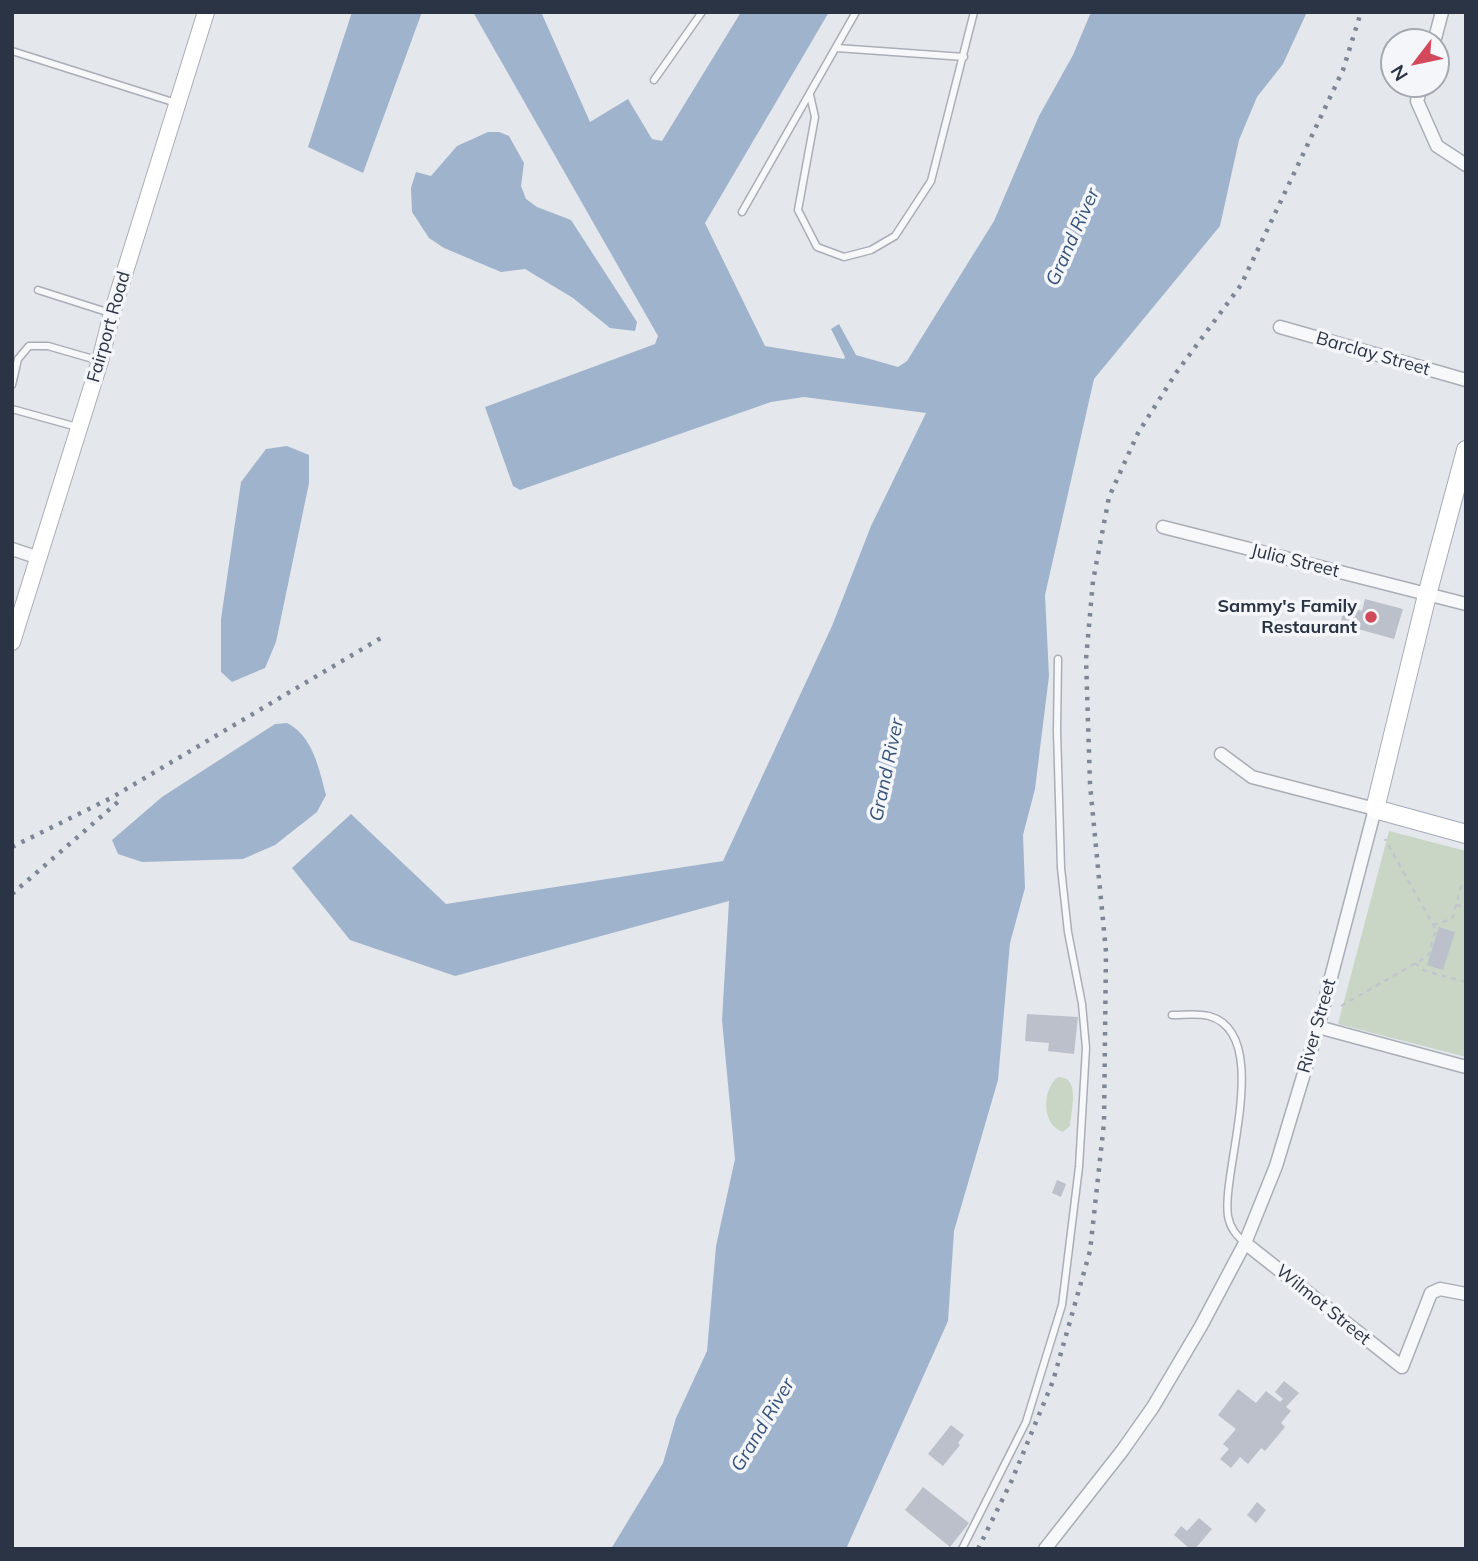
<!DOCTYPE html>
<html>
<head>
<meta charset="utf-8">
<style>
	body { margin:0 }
	#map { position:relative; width:1478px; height:1561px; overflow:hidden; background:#e4e7ec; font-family:Mulish,sans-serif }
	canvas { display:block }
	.frame { position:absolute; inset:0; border:14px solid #2b3445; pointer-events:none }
	.north { position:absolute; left:1380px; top:28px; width:70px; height:70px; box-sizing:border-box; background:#f4f6f9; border:2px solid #a4a8b1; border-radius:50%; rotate:238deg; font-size:19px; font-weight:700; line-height:28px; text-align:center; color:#2b3445 }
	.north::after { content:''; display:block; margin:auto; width:24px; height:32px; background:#d1495b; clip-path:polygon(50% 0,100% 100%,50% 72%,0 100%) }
</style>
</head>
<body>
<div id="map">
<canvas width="1478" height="1561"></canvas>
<div class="frame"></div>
<div class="north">N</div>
</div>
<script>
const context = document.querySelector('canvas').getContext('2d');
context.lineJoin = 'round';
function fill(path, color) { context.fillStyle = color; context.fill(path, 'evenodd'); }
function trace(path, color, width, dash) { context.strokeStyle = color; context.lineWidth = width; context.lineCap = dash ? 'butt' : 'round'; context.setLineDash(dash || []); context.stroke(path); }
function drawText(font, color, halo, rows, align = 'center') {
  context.font = font + ' Mulish,sans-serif'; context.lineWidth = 7; context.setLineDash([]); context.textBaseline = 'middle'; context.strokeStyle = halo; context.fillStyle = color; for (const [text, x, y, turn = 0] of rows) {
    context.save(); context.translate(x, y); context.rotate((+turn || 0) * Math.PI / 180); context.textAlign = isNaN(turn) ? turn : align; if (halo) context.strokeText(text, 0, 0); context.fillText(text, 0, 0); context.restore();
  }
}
fill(new Path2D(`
	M 1389,831 L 1466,851 L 1466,1057 L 1338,1024 Z
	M 1058,1077 C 1081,1076 1071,1111 1070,1126 L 1063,1132 C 1041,1125 1042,1089 1058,1077 Z`), '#c9d6c5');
fill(new Path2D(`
	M 352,12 L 422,12 L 363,173 L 308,147 Z
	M 473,12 L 541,12 L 590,122 L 628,99 L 652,139 L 662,141 L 741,12 L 829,12 L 705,223 L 765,346 L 844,359 L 845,357 L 831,329 L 839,324 L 856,355 L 898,367 L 907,361 L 994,221 L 1039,116 L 1073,55 L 1091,12 L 1307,12 L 1283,64 L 1257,97 L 1239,140 L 1220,226 L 1094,379 L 1045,595 L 1049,676 L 1035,789 L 1023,835 L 1025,888 L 1010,943 L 998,1080 L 954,1231 L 948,1321 L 846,1549 L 611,1549 L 663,1463 L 676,1418 L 707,1351 L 716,1246 L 735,1159 L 722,1020 L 729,901 L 455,976 L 350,940 L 292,868 L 351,814 L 446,904 L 723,861 L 832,626 L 871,526 L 926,413 L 804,397 L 771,402 L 520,490 L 513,486 L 485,407 L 655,344 L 658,336 Z
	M 488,132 L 499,132 L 509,136 L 524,163 L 521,186 L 526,199 L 537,207 L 571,220 L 637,322 L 635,331 L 610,328 L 573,298 L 525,269 L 501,272 L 444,248 L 429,238 L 412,212 L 411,188 L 416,172 L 431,176 L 457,146 Z
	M 287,446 L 309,455 L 309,483 L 276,642 L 265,668 L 232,682 L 221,672 L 221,619 L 241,482 L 266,449 Z
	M 287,723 C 313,736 319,769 326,795 L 317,812 L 275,845 L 243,859 L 142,862 L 118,854 L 112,840 L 162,797 L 275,724 Z`), '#9fb4cc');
fill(new Path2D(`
	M 1365,599 L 1403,609 L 1394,639 L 1340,624 L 1345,606 L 1362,611 Z
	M 1439,927 L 1455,932 L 1443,970 L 1427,965 Z
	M 1027,1014 L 1078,1017 L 1074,1054 L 1048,1051 L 1049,1043 L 1025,1041 Z
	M 1057,1180 L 1066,1184 L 1061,1197 L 1052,1193 Z
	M 1284,1381 L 1299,1393 L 1286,1407 L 1291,1411 L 1281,1423 L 1285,1427 L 1265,1451 L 1261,1448 L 1248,1464 L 1240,1457 L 1231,1468 L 1220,1459 L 1229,1449 L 1223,1444 L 1236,1429 L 1218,1415 L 1238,1389 L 1256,1403 L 1266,1391 L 1280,1402 L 1283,1399 L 1275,1392 Z
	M 951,1425 L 964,1435 L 958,1443 L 960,1445 L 943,1466 L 928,1454 Z
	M 923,1487 L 969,1523 L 950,1547 L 905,1510 Z
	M 1257,1502 L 1266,1510 L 1256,1523 L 1247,1515 Z
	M 1199,1518 L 1212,1529 L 1195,1549 L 1190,1549 L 1174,1535 L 1181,1526 L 1187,1531 Z`), '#bbc0ca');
const lane = new Path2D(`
	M 837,48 L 964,57
	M 12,51 L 176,103
	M 654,80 L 702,12
	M 810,95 L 815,117 L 798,210 L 817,247 L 844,257 L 871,250 L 895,236 L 931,181 L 974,12
	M 742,212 L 856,12
	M 38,290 L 110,313
	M 12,385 L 18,359 L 29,346 L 48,346 L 100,361
	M 12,409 L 77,427
	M 1172,1015 C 1184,1015 1197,1013 1209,1016 C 1274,1034 1221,1172 1228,1216 C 1230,1228 1236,1235 1245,1243
	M 962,1549 L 1026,1422 L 1062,1305 L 1079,1167 L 1086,1048 L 1082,1004 L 1068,932 L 1061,868 L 1057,731 L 1058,659`);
const street = new Path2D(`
	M 1434,42 L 1442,12
	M 1422,84 L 1417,101 L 1437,146 L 1466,165
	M 1280,327 L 1466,380
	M 1163,527 L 1466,604
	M 12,549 L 39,558
	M 1318,1027 L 1466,1067
	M 1245,1243 L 1402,1367 L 1431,1293 L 1440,1289 L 1466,1294
	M 1045,1549 L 1122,1451 L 1153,1407 L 1201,1326 L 1245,1243 L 1276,1166 L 1318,1027 L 1375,809 L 1252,777 L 1221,754`);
const secondary = new Path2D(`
	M 12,642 L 100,361 L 112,313 L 206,12`);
const primary = new Path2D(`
	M 1466,450 L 1427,595 L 1375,809 L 1466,834`);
trace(lane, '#a9aeb7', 9);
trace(street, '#a9aeb7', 15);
trace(secondary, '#a9aeb7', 18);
trace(primary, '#a3abb8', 20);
trace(new Path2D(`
	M 1456,905 L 1466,907
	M 1433,925 L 1452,919 L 1463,880
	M 1415,963 L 1425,971 L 1466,982
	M 1341,1006 L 1428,956 L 1436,930 L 1385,839`), '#c2c5cb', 2.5, [5, 5]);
trace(lane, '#f7f8fa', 6);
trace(street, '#f7f8fa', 12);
trace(secondary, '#fff', 16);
trace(primary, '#fff', 18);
trace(new Path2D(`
	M 12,847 L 111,798 L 386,635
	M 12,894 L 119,801
	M 978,1549 L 1012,1480 L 1053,1381 L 1090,1251 L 1104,1123 L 1106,952 L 1090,784 L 1086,659 L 1093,581 L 1109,497 L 1138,433 L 1176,373 L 1241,285 L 1343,70 L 1361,12`), '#7d8696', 4.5, [3.5, 7]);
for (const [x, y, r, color] of [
	[1371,617,7,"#d1495b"]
]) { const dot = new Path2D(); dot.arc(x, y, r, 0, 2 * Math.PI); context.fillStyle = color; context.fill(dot); trace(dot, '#f4f6f9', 2.5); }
drawText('18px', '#2b3445', '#f4f6f9', [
	["Fairport Road",109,327,-74],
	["Barclay Street",1373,354,16],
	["Julia Street",1295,561,14],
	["River Street",1317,1026,-74],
	["Wilmot Street",1323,1305,39]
]);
drawText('bold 18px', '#2b3445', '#f4f6f9', [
	["Sammy's Family",1357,607],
	["Restaurant",1357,628]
], 'right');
drawText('italic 19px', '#34527a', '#f4f6f9', [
	["Grand River",1073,237,-66],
	["Grand River",887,770,-78],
	["Grand River",763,1425,-59]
]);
</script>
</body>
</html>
